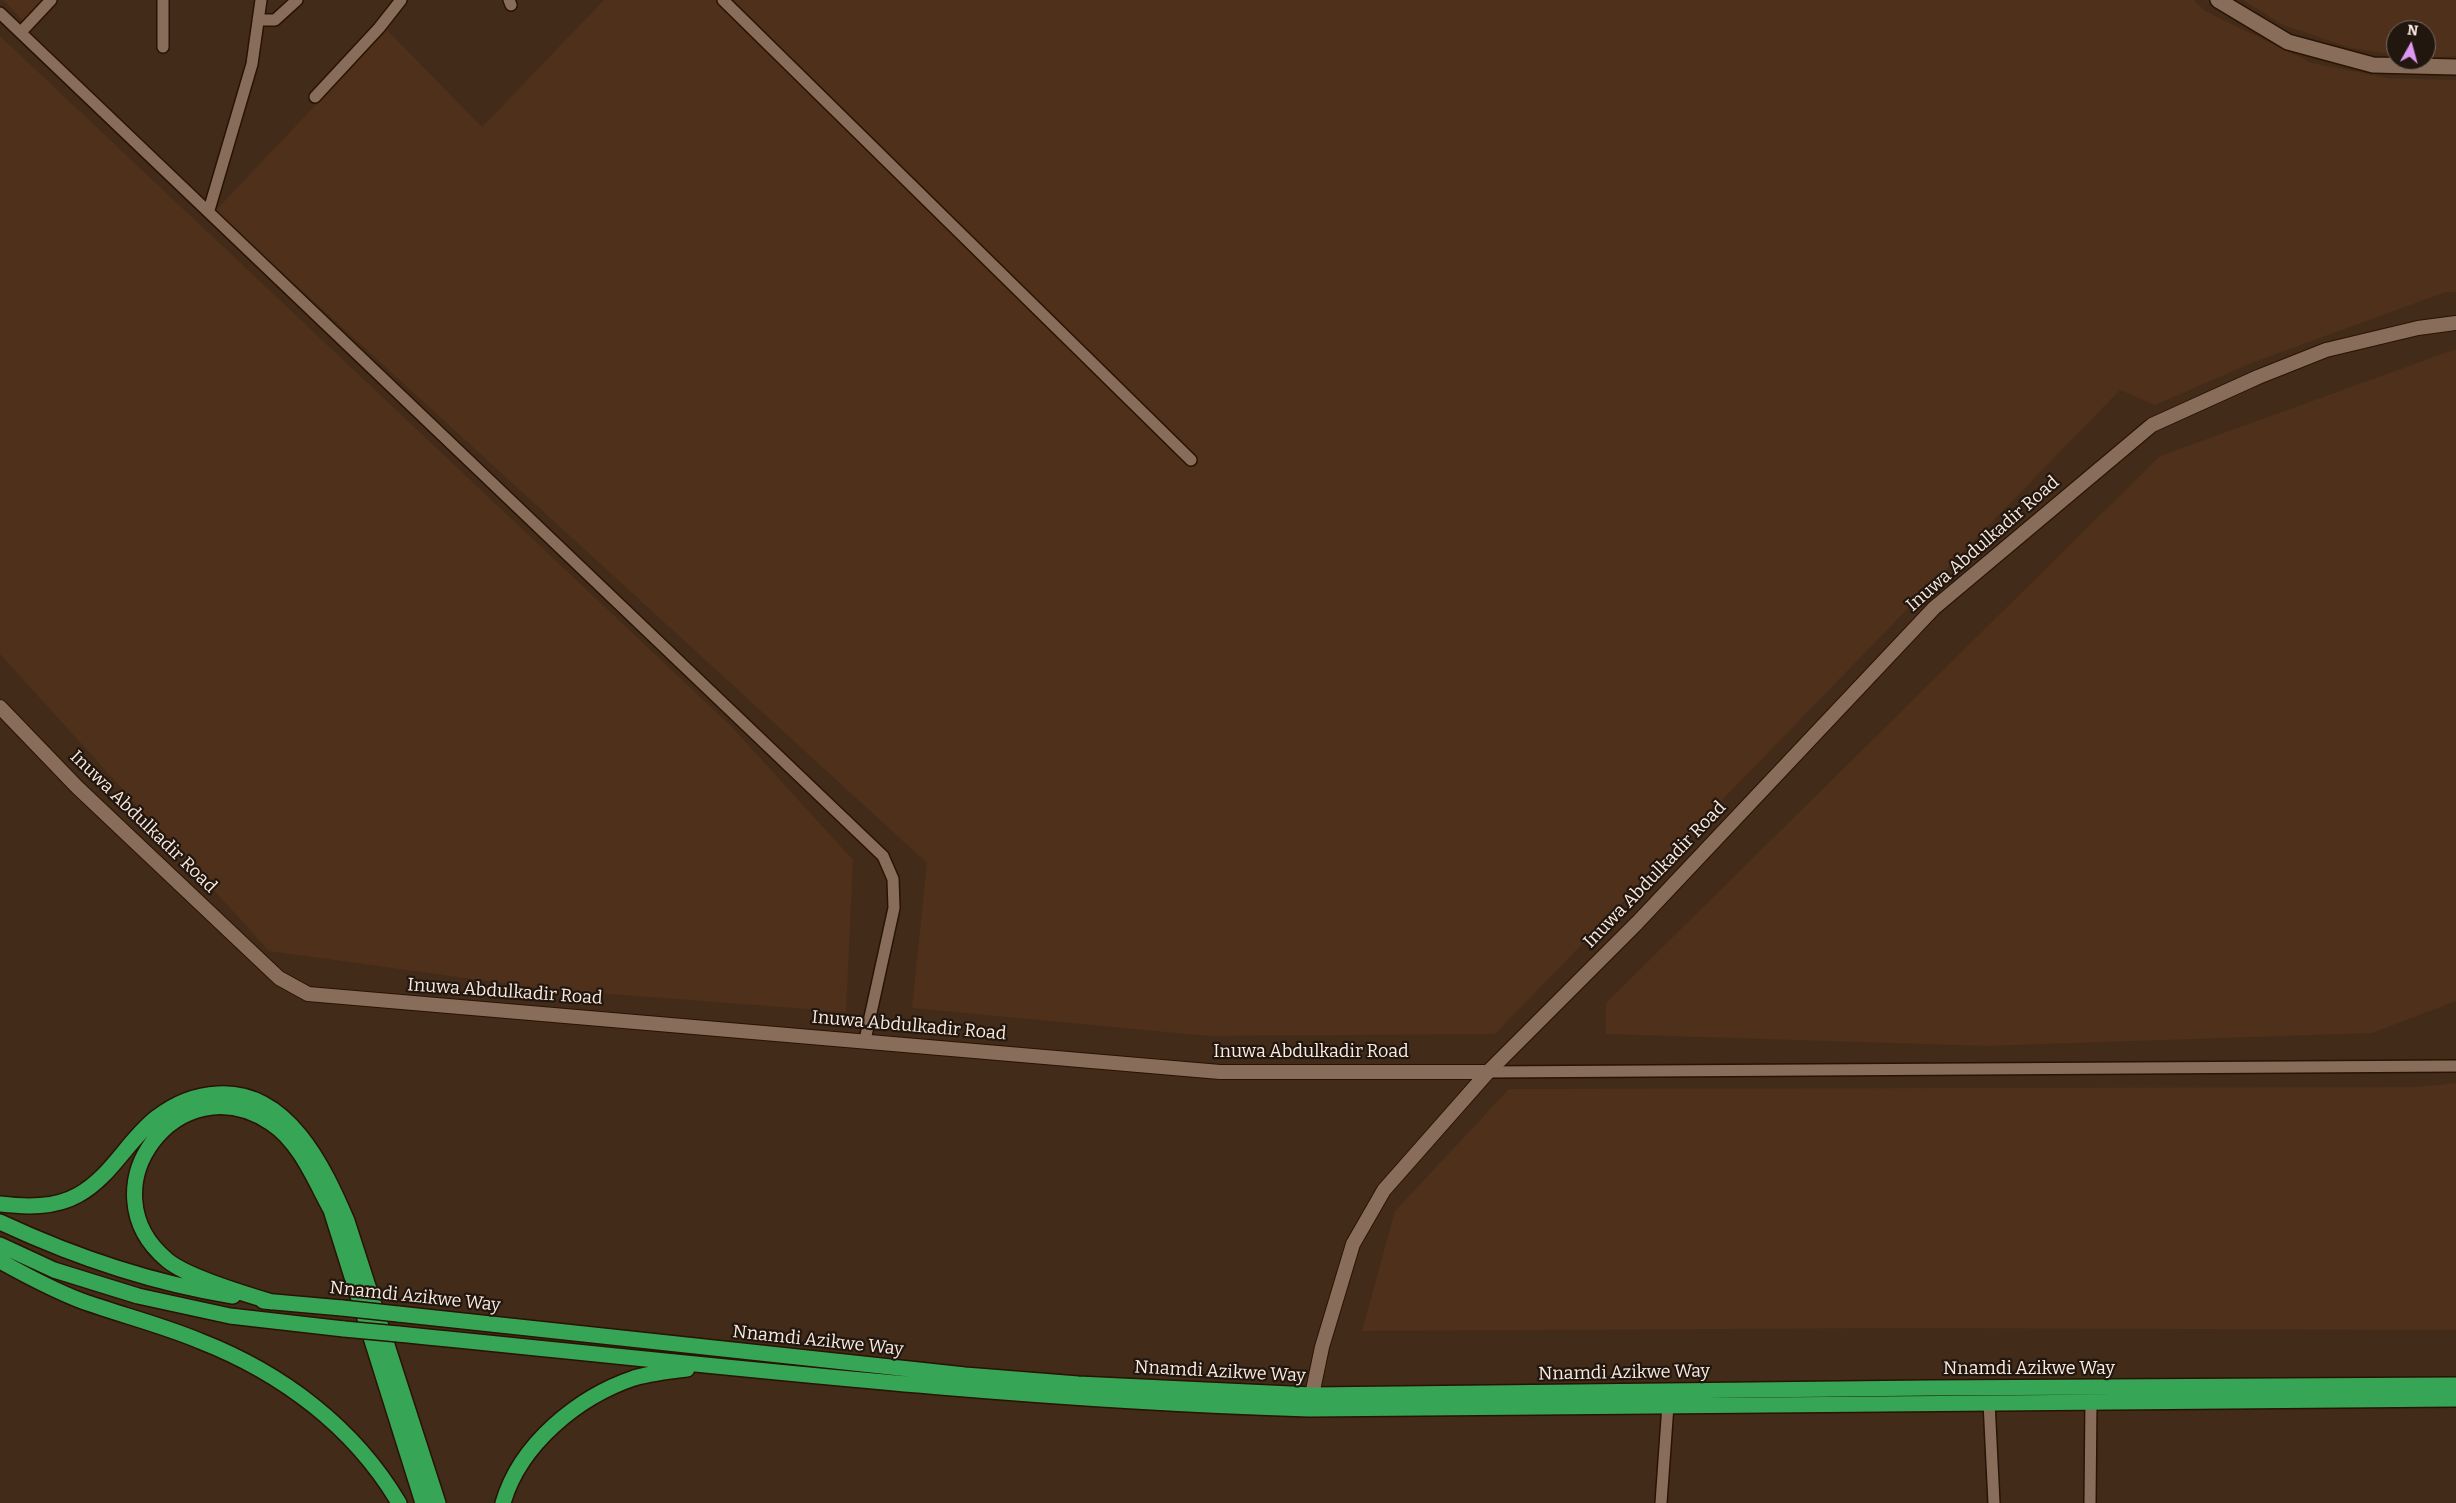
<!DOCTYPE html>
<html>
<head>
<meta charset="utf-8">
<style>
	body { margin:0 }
	#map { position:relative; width:2456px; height:1503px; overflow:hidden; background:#432b1a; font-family:Bitter,serif }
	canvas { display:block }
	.north { position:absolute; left:2386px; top:20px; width:50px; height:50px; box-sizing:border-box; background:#21170f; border:1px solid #786b63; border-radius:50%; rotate:7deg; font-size:14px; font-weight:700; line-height:20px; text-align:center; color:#faeae0 }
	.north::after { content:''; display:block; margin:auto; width:18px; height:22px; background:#de98f2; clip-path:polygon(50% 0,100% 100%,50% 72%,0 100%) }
</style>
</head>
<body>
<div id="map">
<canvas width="2456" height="1503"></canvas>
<div class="north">N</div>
</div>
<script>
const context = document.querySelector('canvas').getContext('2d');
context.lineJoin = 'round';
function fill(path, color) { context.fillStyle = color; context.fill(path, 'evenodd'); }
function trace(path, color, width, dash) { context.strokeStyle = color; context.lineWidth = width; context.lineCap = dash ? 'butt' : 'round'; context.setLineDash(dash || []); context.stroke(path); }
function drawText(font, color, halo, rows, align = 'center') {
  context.font = font + ' Bitter,serif'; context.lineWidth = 4.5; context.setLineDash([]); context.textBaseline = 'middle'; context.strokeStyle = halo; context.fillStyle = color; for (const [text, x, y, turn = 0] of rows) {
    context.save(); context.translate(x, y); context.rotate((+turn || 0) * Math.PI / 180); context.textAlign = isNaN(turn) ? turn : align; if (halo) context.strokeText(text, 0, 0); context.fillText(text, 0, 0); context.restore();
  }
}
fill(new Path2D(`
	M 3,0 L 43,0 L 25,23 Z
	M 604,0 L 2194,0 L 2205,11 L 2312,63 L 2387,78 L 2456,80 L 2456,292 L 2446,292 L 2254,362 L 2155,405 L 2120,390 L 1495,1034 L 1208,1036 L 912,1008 L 927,863 L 215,211 L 387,30 L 482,127 Z
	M 2243,0 L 2456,0 L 2456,56 L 2426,58 L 2426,30 L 2396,30 L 2396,55 L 2351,48 L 2283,25 Z
	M 0,36 L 731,726 L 853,860 L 846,1012 L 545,989 L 269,951 L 0,654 Z
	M 2456,349 L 2456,1001 L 2372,1033 L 1986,1046 L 1606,1034 L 1606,1003 L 2160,456 Z
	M 2456,1083 L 2456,1330 L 1902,1328 L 1362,1331 L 1395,1211 L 1509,1089 L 2417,1087 Z`), '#4e301b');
const minor = new Path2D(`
	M 509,0 L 511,5
	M 723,0 L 1191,460
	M 0,13 L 883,856 L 893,879 L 894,908 L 865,1040
	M 258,20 L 275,20 L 297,0
	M 21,32 L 51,0
	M 163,47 L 163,0
	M 315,97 L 379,28 L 401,0
	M 209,210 L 252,64 L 261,0
	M 1488,1072 L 2456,1066
	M 1989,1402 L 1994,1503
	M 1661,1503 L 1668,1405
	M 2090,1503 L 2091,1401`);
const tertiary = new Path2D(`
	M 0,707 L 77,787 L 279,978 L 308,994 L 1220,1072 L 1488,1072
	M 1312,1395 L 1322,1347 L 1353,1244 L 1384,1190 L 1488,1072 L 1637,923 L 1934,608 L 2152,425 L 2258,377 L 2326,350 L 2418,328 L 2456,323`);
const secondary = new Path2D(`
	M 2218,0 L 2288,42 L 2373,65 L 2456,67`);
const trunk = new Path2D(`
	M 0,1204 C 26,1207 55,1208 78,1195 C 111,1177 127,1141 156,1118 C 174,1104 195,1095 218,1094 C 288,1090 324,1167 347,1221 L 438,1503
	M 0,1222 C 75,1257 151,1283 233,1296
	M 0,1245 L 54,1270 L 138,1296 L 230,1316 L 344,1329
	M 0,1261 C 27,1276 53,1290 82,1301 C 121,1315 162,1325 200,1341 C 282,1373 354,1427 399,1503
	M 263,1301 L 342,1308
	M 272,1302 C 245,1294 187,1277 167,1260 C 83,1190 178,1061 271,1123 C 300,1142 315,1181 331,1210 L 423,1503
	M 398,1314 L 965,1375 L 1078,1384 L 1312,1395 L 1928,1388 L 2456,1385
	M 398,1334 C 702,1364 1004,1400 1309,1409 L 2456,1399
	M 503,1503 C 520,1444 578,1397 634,1378 C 651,1373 669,1371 687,1369`);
trace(minor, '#291303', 14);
trace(tertiary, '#291303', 16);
trace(secondary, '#291303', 18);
trace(trunk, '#291303', 18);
trace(minor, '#896d5b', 11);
trace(tertiary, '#896d5b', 14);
trace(secondary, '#896d5b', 15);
trace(trunk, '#36a556', 15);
const trunkBridge = new Path2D(`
	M 342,1308 L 398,1314
	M 344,1329 L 398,1334`);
trace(trunkBridge, '#291303', 18, []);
trace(trunkBridge, '#36a556', 15);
drawText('18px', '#faeae0', '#21170f', [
	["Inuwa Abdulkadir Road",1983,544,-41],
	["Inuwa Abdulkadir Road",143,822,44],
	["Inuwa Abdulkadir Road",1655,875,-46],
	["Inuwa Abdulkadir Road",505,992,4],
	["Inuwa Abdulkadir Road",909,1026,5],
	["Inuwa Abdulkadir Road",1311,1052],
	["Nnamdi Azikwe Way",415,1297,6],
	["Nnamdi Azikwe Way",818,1341,6],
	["Nnamdi Azikwe Way",2029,1369],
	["Nnamdi Azikwe Way",1220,1372,3],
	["Nnamdi Azikwe Way",1624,1373,-1]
]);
</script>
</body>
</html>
